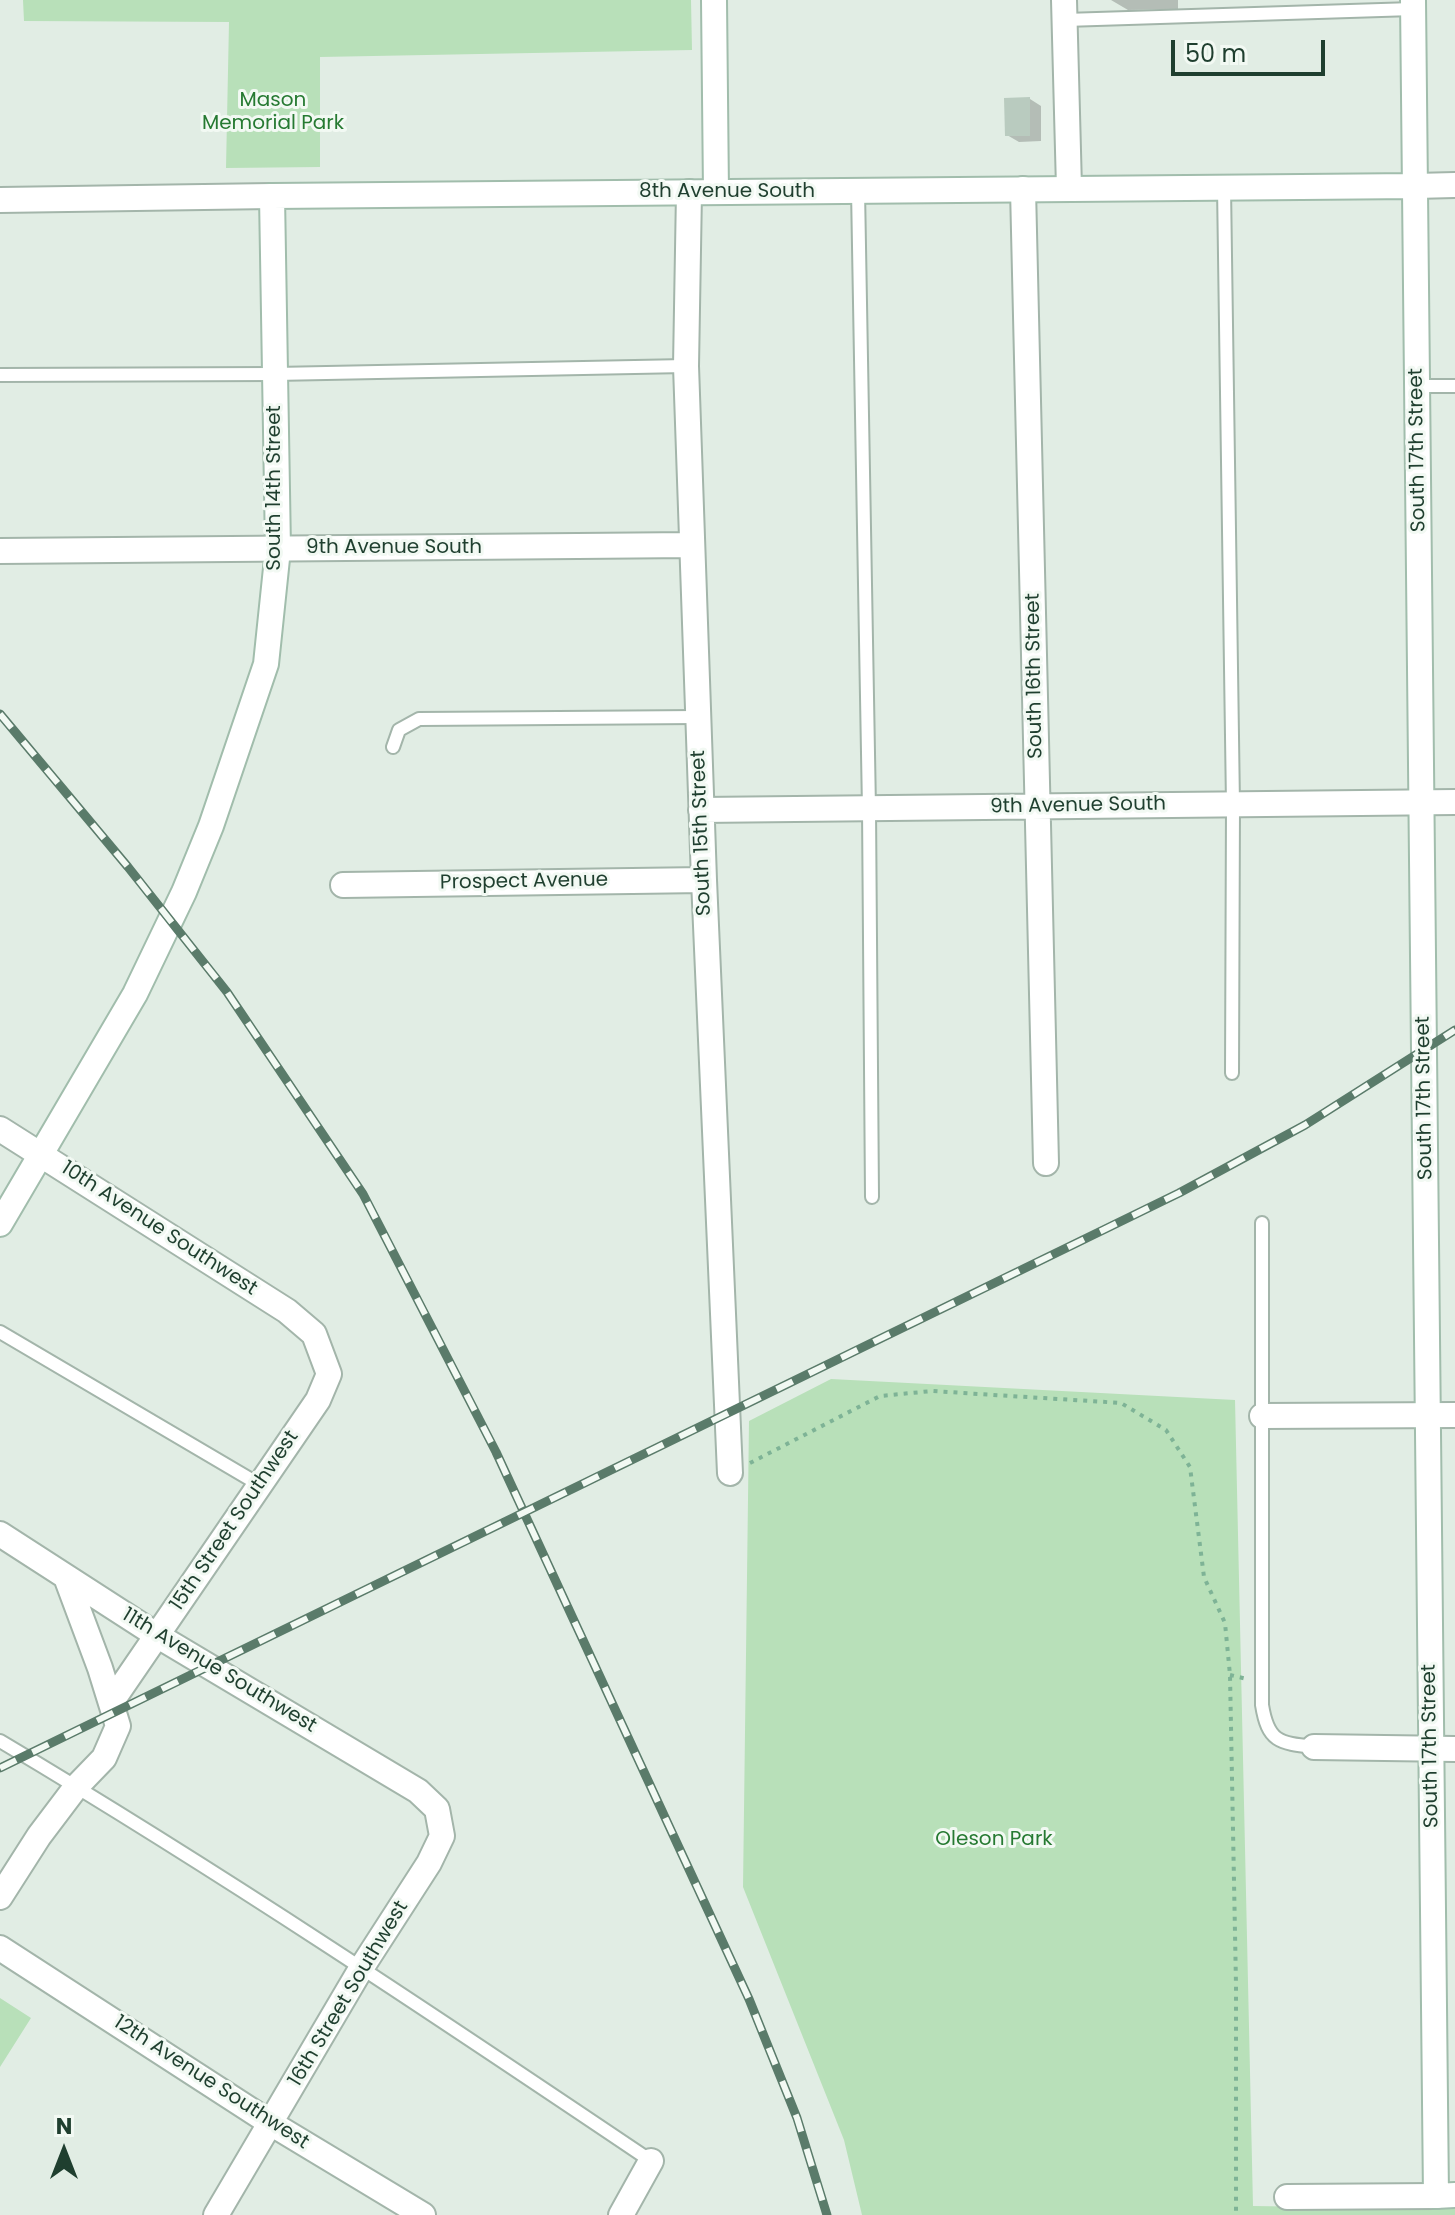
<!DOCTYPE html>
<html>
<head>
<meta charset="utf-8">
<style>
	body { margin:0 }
	#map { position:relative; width:1455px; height:2215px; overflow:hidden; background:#e1ede4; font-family:Poppins,sans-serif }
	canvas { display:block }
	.north { position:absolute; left:24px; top:2111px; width:80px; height:80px; -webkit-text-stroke:6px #f2f9f3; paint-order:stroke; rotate:0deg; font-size:22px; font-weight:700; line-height:32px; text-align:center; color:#1f3f2f }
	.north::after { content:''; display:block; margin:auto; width:28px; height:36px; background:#1f3f2f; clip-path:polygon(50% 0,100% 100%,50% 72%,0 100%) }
	.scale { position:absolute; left:1171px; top:40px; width:154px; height:36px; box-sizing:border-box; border:4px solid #1f3f2f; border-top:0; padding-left:10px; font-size:24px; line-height:28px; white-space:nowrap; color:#1f3f2f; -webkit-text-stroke:6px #f2f9f3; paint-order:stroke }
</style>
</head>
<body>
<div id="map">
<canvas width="1455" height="2215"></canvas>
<div class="north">N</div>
<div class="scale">50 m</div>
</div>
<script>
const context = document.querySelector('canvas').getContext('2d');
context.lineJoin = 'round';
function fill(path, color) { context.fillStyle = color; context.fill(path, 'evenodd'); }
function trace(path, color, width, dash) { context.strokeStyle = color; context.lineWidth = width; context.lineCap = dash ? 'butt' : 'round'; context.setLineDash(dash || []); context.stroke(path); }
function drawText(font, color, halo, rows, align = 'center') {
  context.font = font + ' Poppins,sans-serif'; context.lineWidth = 6; context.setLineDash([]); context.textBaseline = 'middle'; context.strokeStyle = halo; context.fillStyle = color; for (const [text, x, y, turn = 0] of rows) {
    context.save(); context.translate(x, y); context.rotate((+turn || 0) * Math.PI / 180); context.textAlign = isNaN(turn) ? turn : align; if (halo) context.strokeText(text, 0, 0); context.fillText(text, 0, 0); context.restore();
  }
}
fill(new Path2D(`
	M 23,0 L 691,0 L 692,50 L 320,57 L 320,167 L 226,168 L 229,22 L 24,21 Z
	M 831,1379 L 1235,1400 L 1253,2206 L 1455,2209 L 1455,2215 L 862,2215 L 844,2140 L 743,1887 L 749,1421 Z
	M 0,1998 L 31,2018 L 0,2067 Z`), '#b8e0b9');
fill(new Path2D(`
	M 1111,0 L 1178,0 L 1178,9 L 1128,10 Z
	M 1030,99 L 1041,106 L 1041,141 L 1019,142 L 1007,135 Z`), '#0003');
fill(new Path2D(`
	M 1030,97 L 1030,136 L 1005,136 L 1004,98 Z`), '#b9cbbf');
const lane = new Path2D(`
	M 1065,20 L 1413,9
	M 1224,187 L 1233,805 L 1232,1073
	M 858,190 L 869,809 L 872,1197
	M 0,375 L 275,374 L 686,366
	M 1417,386 L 1455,386
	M 393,747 L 399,730 L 419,719 L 698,717
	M 1262,1223 L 1262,1705 C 1268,1742 1279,1743 1314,1747
	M 0,1332 L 260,1485
	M 0,1741 C 222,1873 437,2017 651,2161`);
const street = new Path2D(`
	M 1064,0 L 1069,188
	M 1415,186 L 1455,185
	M 1023,189 L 1046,1163
	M 689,192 L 686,366 L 704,880 L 730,1473
	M 0,200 L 272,196
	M 0,551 L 692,545
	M 701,810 L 1455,802
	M 343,885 L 704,880
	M 0,1129 L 287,1311 L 314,1334 L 329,1374 L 318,1400 L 112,1701
	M 1262,1416 L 1455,1415
	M 0,1534 L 158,1636 L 418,1791 L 437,1809 L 442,1836 L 429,1863 L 362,1967 L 216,2215
	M 1314,1747 L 1455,1749
	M 0,1897 L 39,1836 L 76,1787 L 104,1758 L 118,1726 L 100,1668 L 66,1577
	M 0,1948 L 272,2124 L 423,2215
	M 1287,2197 L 1436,2196
	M 621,2215 L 651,2161`);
const secondary = new Path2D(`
	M 714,0 L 716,192
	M 1413,0 L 1436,2196 L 1455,2195
	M 0,1224 L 135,994 L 184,892 L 211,826 L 266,664 L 278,549 L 272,196 L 1415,186`);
trace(lane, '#a3b5aa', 16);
trace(street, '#a3b5aa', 28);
trace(secondary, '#a1bdac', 28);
trace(new Path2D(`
	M 750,1463 L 880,1396 L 932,1391 L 1121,1403 L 1166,1430 L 1190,1467 L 1204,1577 L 1225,1623 L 1230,1675 L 1236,1985 L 1236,2215
	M 1230,1675 L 1247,1679`), '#7eb396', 4, [4, 6]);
trace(lane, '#fff', 12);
trace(street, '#fff', 24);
trace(secondary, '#fff', 24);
const rail = new Path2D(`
	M 0,714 L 128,867 L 227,992 L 363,1194 L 496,1452 L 749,1999 L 797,2118 L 827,2215
	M 0,1768 L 1179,1193 L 1305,1125 L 1455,1030`);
trace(rail, '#5a7b6a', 9);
trace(rail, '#f2f9f3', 6, [18]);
drawText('20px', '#267a32', '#f2f9f3', [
	["Mason",273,101],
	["Memorial Park",273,124],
	["Oleson Park",994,1840]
]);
drawText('20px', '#1f3f2f', '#f2f9f3', [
	["8th Avenue South",727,192],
	["South 17th Street",1418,450,-91],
	["South 14th Street",275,488,-90],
	["9th Avenue South",394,548],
	["South 16th Street",1035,676,-91],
	["9th Avenue South",1078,806,-1],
	["South 15th Street",702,833,-92],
	["Prospect Avenue",524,882,-1],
	["South 17th Street",1425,1098,-91],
	["10th Avenue Southwest",159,1229,33],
	["15th Street Southwest",235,1521,-56],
	["11th Avenue Southwest",219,1671,31],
	["South 17th Street",1431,1746,-91],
	["16th Street Southwest",349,1994,-59],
	["12th Avenue Southwest",211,2083,33]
]);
</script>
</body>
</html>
